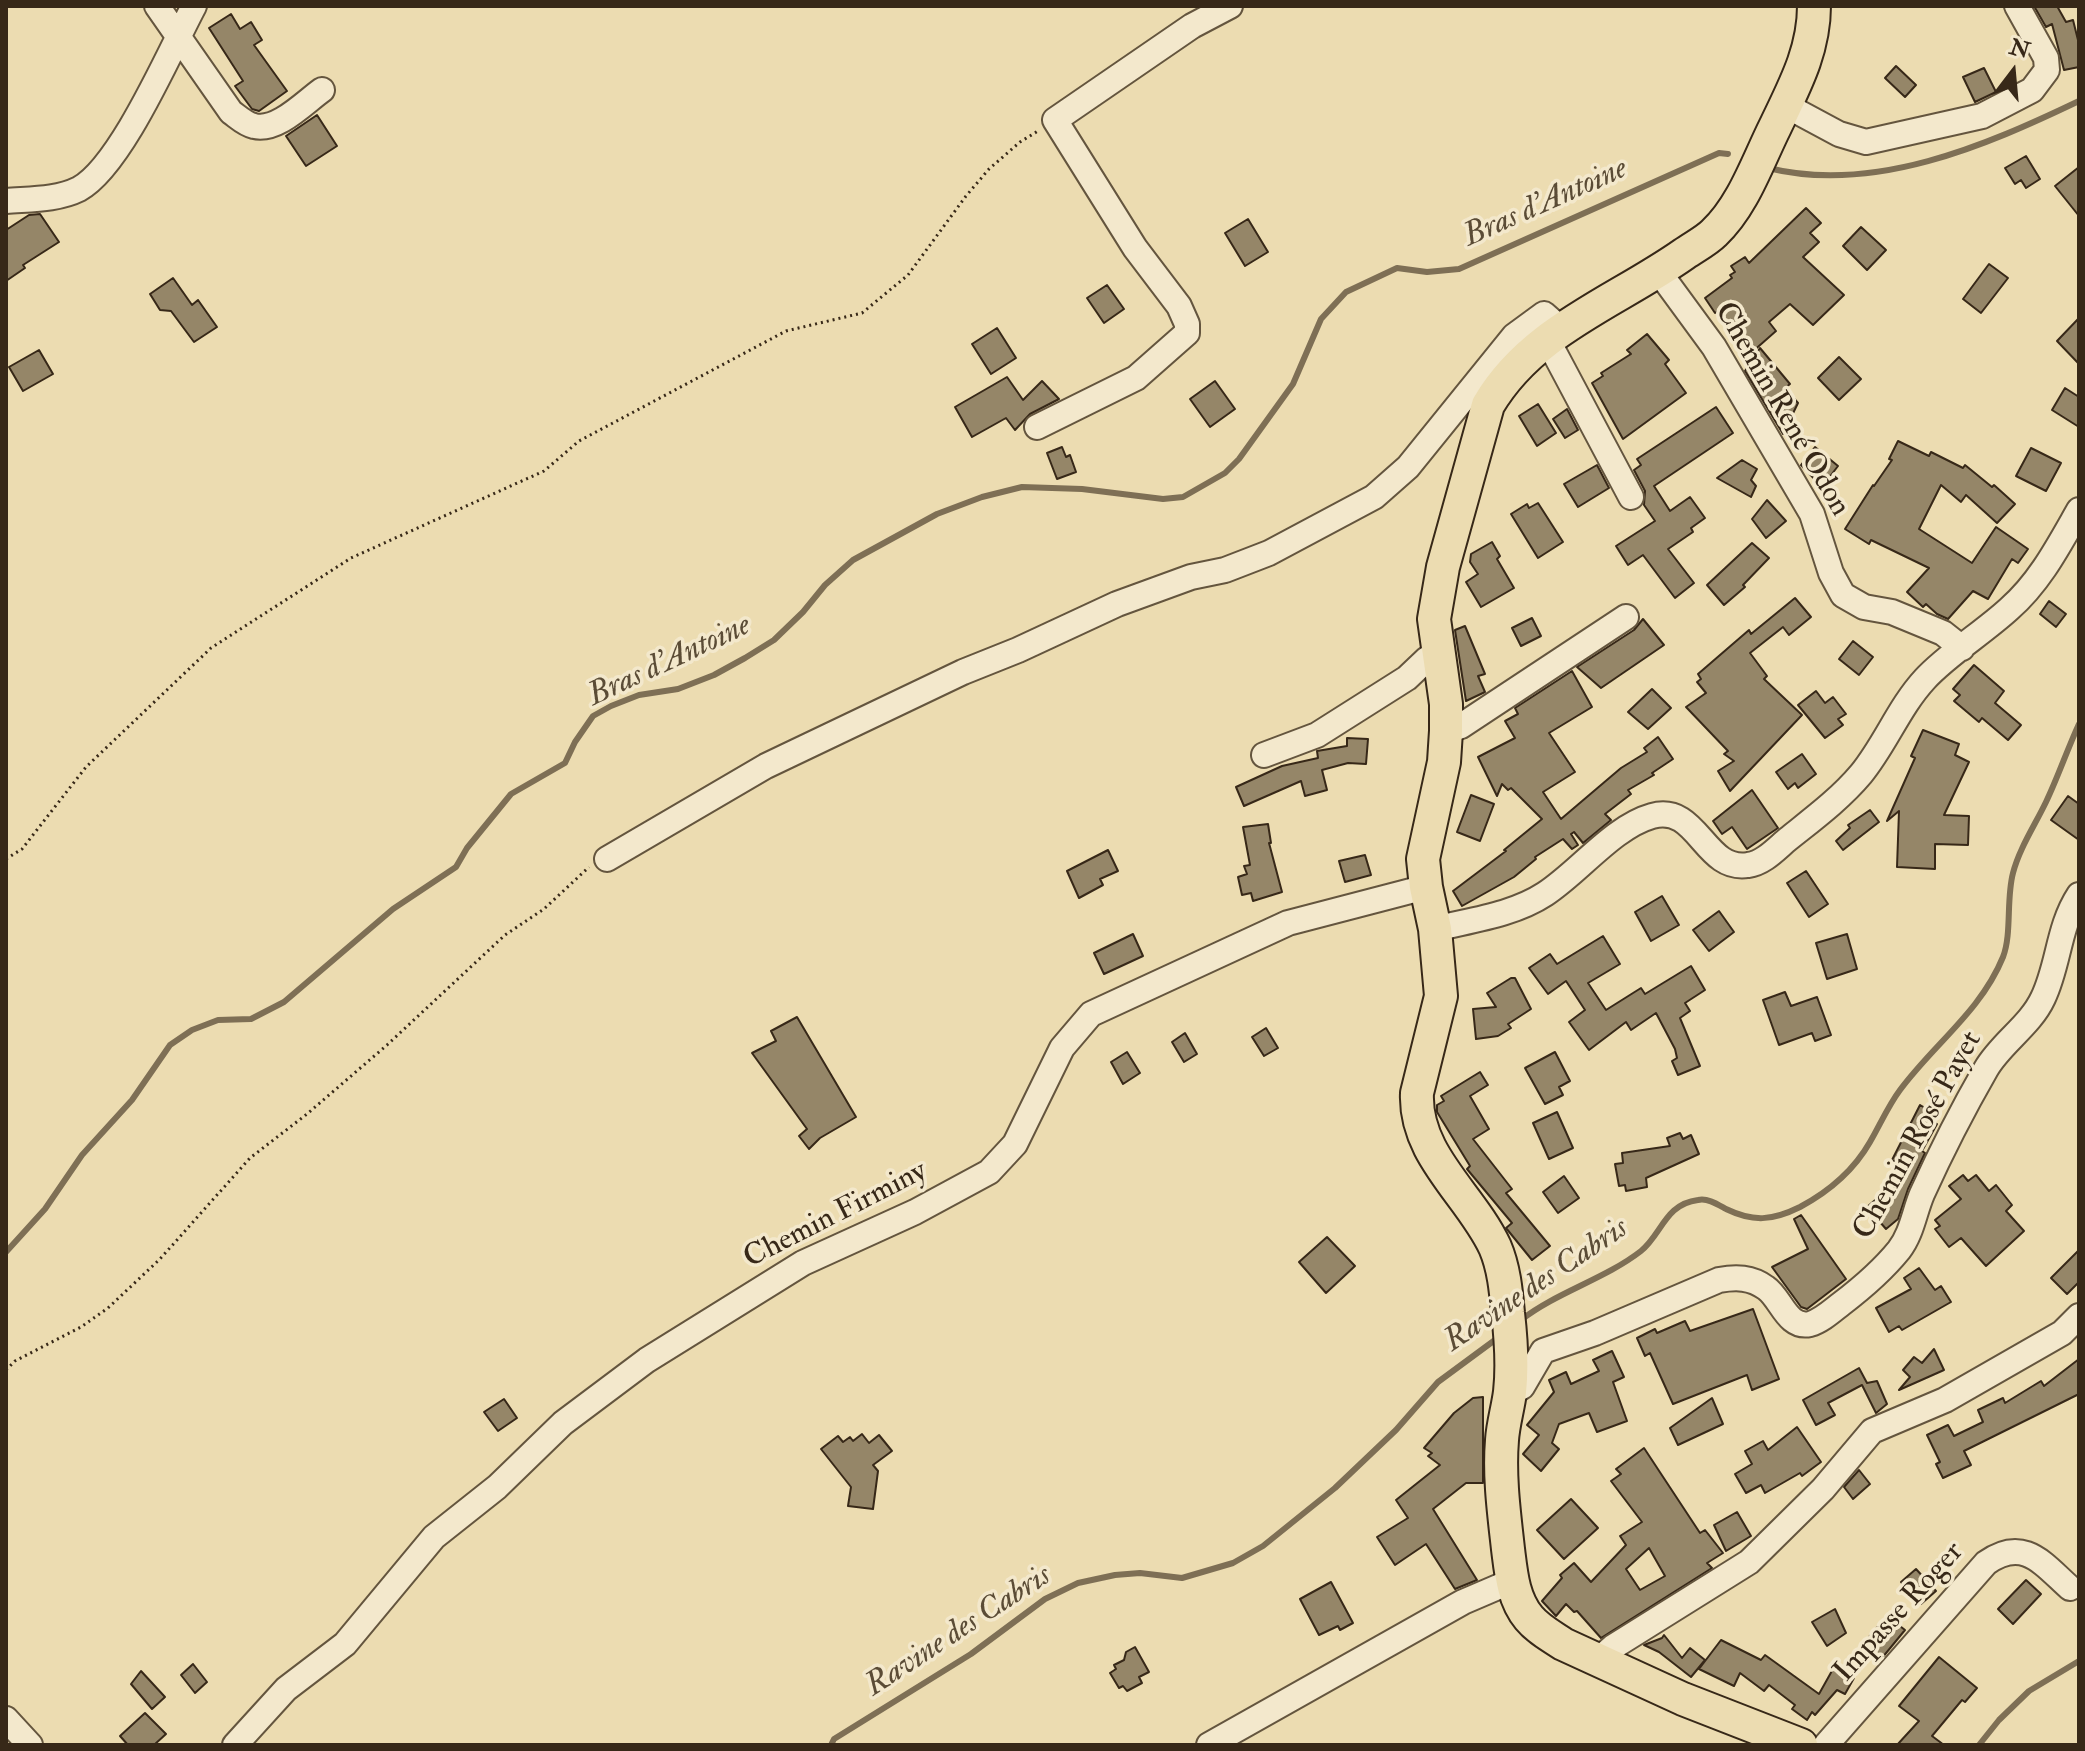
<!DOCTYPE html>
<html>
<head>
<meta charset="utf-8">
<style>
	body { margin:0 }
	#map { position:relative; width:2085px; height:1751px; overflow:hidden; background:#ecdcb1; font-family:"IM FELL Double Pica",serif }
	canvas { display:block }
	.frame { position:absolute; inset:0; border:8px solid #372818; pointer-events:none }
	.north { position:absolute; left:1973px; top:32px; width:80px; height:80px; -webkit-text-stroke:6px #f3e8cc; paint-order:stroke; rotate:16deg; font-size:22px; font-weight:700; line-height:32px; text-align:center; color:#372818 }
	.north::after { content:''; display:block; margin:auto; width:28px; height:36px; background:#372818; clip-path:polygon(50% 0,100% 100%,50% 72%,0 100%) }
</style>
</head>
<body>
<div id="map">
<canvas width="2085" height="1751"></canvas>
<div class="frame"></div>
<div class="north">N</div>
</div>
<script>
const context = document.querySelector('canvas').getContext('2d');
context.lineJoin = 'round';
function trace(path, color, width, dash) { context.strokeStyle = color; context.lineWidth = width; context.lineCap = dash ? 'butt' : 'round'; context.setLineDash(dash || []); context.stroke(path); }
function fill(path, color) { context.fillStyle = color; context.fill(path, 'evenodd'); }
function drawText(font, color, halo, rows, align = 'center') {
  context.font = font + ' "IM FELL Double Pica",serif'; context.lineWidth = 7; context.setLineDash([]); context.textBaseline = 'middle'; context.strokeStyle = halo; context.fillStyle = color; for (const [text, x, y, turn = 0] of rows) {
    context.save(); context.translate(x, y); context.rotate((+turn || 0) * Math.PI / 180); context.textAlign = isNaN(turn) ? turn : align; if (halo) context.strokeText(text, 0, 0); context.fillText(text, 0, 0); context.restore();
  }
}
trace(new Path2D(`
	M 1768,168 C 1874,194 1985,146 2079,101
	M 6,1252 L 45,1209 L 82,1155 L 132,1100 L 170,1045 L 192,1030 L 218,1020 L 251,1019 L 284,1002 L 393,909 L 456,867 L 467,848 L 511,794 L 565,763 L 575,742 L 593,716 L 611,706 L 639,695 L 678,689 L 714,675 L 745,658 L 774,640 L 803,612 L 825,585 L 853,560 L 937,514 L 982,497 L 1022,487 L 1082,489 L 1163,499 L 1183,497 L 1225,473 L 1239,459 L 1293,384 L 1321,319 L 1346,292 L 1397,268 L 1427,272 L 1459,269 L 1719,153 L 1728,154
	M 1521,1320 C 1557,1292 1605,1279 1641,1251 C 1662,1234 1665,1204 1698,1200 C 1708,1198 1717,1204 1726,1209 C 1753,1222 1772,1221 1800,1207 C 1828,1192 1854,1170 1870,1142 C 1880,1125 1888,1106 1900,1090 C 1934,1044 1981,1011 2003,957 C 2012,934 2006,899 2013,873 C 2019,849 2035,825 2046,802 C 2058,777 2067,750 2079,724
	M 831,1745 L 834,1739 L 971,1654 L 1045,1599 L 1078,1583 L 1115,1575 L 1140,1573 L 1182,1578 L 1233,1563 L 1263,1546 L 1335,1488 L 1396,1430 L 1438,1382 L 1499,1337
	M 1979,1745 L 1999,1720 L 2029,1691 L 2079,1661`), '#7e6f55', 6);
const building = new Path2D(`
	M 2034,6 L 2057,6 L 2066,22 L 2073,20 L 2079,44 L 2079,67 L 2064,70 L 2052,24 L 2046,27 Z
	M 231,14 L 240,29 L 251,22 L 262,40 L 254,45 L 287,91 L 259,111 L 252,109 L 235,86 L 243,81 L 209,28 Z
	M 1896,66 L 1916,85 L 1905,97 L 1885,78 Z
	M 1984,68 L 1996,92 L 1975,102 L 1963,77 Z
	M 317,115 L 337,146 L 306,166 L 286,136 Z
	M 2026,156 L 2040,179 L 2026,188 L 2021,180 L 2015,184 L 2005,168 Z
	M 2079,167 L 2079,216 L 2055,186 Z
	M 1806,208 L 1821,223 L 1810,233 L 1819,242 L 1803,257 L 1844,295 L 1813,325 L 1790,304 L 1769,322 L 1776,331 L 1751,353 L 1718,311 L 1715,313 L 1705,298 L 1732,278 L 1730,275 L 1735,272 L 1731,266 L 1745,257 L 1749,263 Z
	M 40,214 L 59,242 L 23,265 L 25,268 L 6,281 L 6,230 L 29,215 Z
	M 1248,219 L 1268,252 L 1245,266 L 1225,233 Z
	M 1861,227 L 1886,250 L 1867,270 L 1843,246 Z
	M 1989,264 L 2008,278 L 1981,313 L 1963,299 Z
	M 173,278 L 192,305 L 198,300 L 217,327 L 194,342 L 171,311 L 160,310 L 150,294 Z
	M 1107,285 L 1124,309 L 1104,323 L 1087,298 Z
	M 2079,318 L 2079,364 L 2057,341 Z
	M 997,328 L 1016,358 L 991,374 L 972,344 Z
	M 1647,334 L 1669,360 L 1665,364 L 1686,393 L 1623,439 L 1592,383 L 1603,376 L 1601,373 L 1631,354 L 1627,350 Z
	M 1760,348 L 1790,384 L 1785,388 L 1798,403 L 1783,434 L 1745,371 Z
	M 39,350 L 53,374 L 23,391 L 9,367 Z
	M 1839,357 L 1861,379 L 1839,400 L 1818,378 Z
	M 1007,377 L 1023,400 L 1042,381 L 1059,399 L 1030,414 L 1015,430 L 1006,418 L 972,437 L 955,407 Z
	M 1215,381 L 1235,409 L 1210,427 L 1190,399 Z
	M 2065,388 L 2079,397 L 2079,427 L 2052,410 Z
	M 1538,404 L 1556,433 L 1537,446 L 1519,416 Z
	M 1716,407 L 1733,433 L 1654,486 L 1670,511 L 1690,497 L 1705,518 L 1691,528 L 1693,532 L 1668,549 L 1694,583 L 1675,598 L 1643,555 L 1628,565 L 1616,546 L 1655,521 L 1644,505 L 1645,491 L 1634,470 L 1641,465 L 1637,459 Z
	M 1567,409 L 1578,430 L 1565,438 L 1553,419 Z
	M 1898,441 L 1929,456 L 1931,452 L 1963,468 L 1965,465 L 1992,487 L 1994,485 L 2015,504 L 1997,523 L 1966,495 L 1961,502 L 1941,485 L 1919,529 L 1972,563 L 1996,527 L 2028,549 L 2018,563 L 2012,559 L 1988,599 L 1973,591 L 1948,619 L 1937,614 L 1926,604 L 1923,607 L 1907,592 L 1929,568 L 1871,540 L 1869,544 L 1845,529 L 1873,485 L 1874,486 L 1892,460 L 1889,459 Z
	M 1062,447 L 1066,457 L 1070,455 L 1076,472 L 1057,479 L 1047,453 Z
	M 1815,447 L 1838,466 L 1822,487 L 1801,465 Z
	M 2031,448 L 2061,463 L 2046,491 L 2016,476 Z
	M 1742,460 L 1757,469 L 1751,480 L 1756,486 L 1751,497 L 1717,478 Z
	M 1597,465 L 1609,488 L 1578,507 L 1564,484 Z
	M 1767,500 L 1786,521 L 1766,538 L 1752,519 Z
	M 1538,503 L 1563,542 L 1538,558 L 1511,514 L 1527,504 L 1529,508 Z
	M 1492,542 L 1500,556 L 1497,559 L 1514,588 L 1481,607 L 1466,582 L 1478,574 L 1470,562 L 1471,554 Z
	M 1752,543 L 1769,558 L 1743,585 L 1745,587 L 1724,605 L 1707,585 Z
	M 1795,598 L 1811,617 L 1789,635 L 1783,627 L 1750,653 L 1767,676 L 1764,679 L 1802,715 L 1730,791 L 1718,771 L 1734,761 L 1724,754 L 1728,751 L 1686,707 L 1706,693 L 1697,682 L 1701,679 L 1698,674 L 1749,630 L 1751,634 Z
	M 2049,601 L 2066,614 L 2056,627 L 2040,614 Z
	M 1532,618 L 1541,636 L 1521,646 L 1512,628 Z
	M 1643,619 L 1664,645 L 1601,688 L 1577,667 L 1634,630 Z
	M 1465,626 L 1485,674 L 1478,676 L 1485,692 L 1466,701 L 1455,630 Z
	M 1853,641 L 1873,657 L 1859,675 L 1839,659 Z
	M 1974,665 L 2004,691 L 1995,703 L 2021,725 L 2008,740 L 1982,718 L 1979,722 L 1954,701 L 1960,695 L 1953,689 Z
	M 1572,671 L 1592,707 L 1549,733 L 1575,772 L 1543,792 L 1561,819 L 1621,768 L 1647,752 L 1644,748 L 1658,737 L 1673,759 L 1652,773 L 1654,775 L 1628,790 L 1631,794 L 1605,814 L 1611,820 L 1583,843 L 1574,832 L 1571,834 L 1578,845 L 1572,849 L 1563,839 L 1535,857 L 1536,859 L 1514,877 L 1462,906 L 1453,891 L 1506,851 L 1504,850 L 1542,819 L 1511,788 L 1508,790 L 1502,784 L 1497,796 L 1478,757 L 1515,738 L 1505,721 L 1518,714 L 1515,708 Z
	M 1652,689 L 1671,708 L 1648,729 L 1628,712 Z
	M 1816,691 L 1825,703 L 1833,697 L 1846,714 L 1838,719 L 1843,725 L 1825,738 L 1798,705 Z
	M 1923,730 L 1959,744 L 1955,755 L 1969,762 L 1944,815 L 1969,816 L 1968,845 L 1935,844 L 1935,869 L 1897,867 L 1899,811 L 1887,821 L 1915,758 L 1911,756 Z
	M 1347,738 L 1368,739 L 1366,764 L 1348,763 L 1322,770 L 1327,790 L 1305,796 L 1301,781 L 1244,806 L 1236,787 L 1282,766 L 1318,758 L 1317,751 L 1347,746 Z
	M 1802,754 L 1816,774 L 1798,788 L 1795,783 L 1788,789 L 1776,772 Z
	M 1752,790 L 1778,828 L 1747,849 L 1732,827 L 1722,834 L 1713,821 Z
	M 1471,795 L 1494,804 L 1480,841 L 1457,832 Z
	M 2068,796 L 2079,804 L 2079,840 L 2051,820 Z
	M 1870,810 L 1879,822 L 1843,850 L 1836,841 L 1850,828 L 1848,825 Z
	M 1268,824 L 1271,843 L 1269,843 L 1282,892 L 1253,901 L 1251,893 L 1242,895 L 1238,877 L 1247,874 L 1244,866 L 1250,865 L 1243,827 Z
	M 1108,850 L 1118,871 L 1100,879 L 1103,885 L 1079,898 L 1067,871 Z
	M 1365,855 L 1371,875 L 1345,882 L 1339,861 Z
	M 1806,871 L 1828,904 L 1809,917 L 1787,883 Z
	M 1662,896 L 1679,925 L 1651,941 L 1635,912 Z
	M 1719,911 L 1734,932 L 1709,951 L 1693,930 Z
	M 1133,934 L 1143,956 L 1104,974 L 1094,953 Z
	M 1847,934 L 1857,969 L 1827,979 L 1816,943 Z
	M 1603,936 L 1620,964 L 1588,983 L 1606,1010 L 1641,988 L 1645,994 L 1691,966 L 1705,990 L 1685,1003 L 1690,1011 L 1680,1018 L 1700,1066 L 1678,1075 L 1672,1061 L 1677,1058 L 1675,1049 L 1656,1013 L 1631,1030 L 1626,1022 L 1589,1050 L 1569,1022 L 1585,1010 L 1566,981 L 1548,994 L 1529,968 L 1550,954 L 1557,964 Z
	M 1511,978 L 1515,978 L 1531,1009 L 1508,1024 L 1511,1028 L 1498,1036 L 1476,1039 L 1473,1009 L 1496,1007 L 1487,993 Z
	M 1785,992 L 1791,1006 L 1817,997 L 1831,1035 L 1815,1041 L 1812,1033 L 1779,1045 L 1763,1000 Z
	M 797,1017 L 856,1117 L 820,1138 L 809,1149 L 799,1136 L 807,1129 L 752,1053 L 776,1041 L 771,1031 Z
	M 1266,1028 L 1278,1048 L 1264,1056 L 1252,1037 Z
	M 1185,1033 L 1197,1054 L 1184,1062 L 1172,1042 Z
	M 1127,1052 L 1140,1073 L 1123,1084 L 1111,1062 Z
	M 1555,1052 L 1570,1081 L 1559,1087 L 1563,1095 L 1545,1104 L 1525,1068 Z
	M 1480,1072 L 1488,1085 L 1470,1096 L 1489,1129 L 1473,1139 L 1512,1189 L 1506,1193 L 1550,1246 L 1532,1260 L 1506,1228 L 1512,1223 L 1467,1169 L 1470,1166 L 1437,1112 L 1437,1105 L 1444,1101 L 1441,1096 Z
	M 1920,1105 L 1934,1113 L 1930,1120 L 1937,1124 L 1922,1151 L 1925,1153 L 1908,1189 L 1898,1219 L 1886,1229 L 1867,1207 L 1910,1170 L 1892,1160 Z
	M 1557,1112 L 1573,1148 L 1549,1159 L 1533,1123 Z
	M 1680,1133 L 1683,1139 L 1691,1135 L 1699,1154 L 1646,1178 L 1647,1187 L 1626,1191 L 1625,1185 L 1619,1186 L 1615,1164 L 1623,1163 L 1622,1153 L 1670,1146 L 1667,1138 Z
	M 1963,1175 L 1968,1181 L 1976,1175 L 1989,1191 L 1996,1185 L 2012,1205 L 2006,1211 L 2024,1231 L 1986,1266 L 1961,1238 L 1949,1247 L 1935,1229 L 1940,1226 L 1935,1220 L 1961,1199 L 1949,1186 Z
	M 1564,1176 L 1579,1198 L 1558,1213 L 1543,1192 Z
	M 1801,1215 L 1846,1279 L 1807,1309 L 1801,1307 L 1772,1267 L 1808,1249 L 1794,1219 Z
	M 1327,1237 L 1355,1266 L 1326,1293 L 1299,1262 Z
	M 2079,1250 L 2079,1282 L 2067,1294 L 2051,1278 Z
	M 1919,1268 L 1935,1290 L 1941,1286 L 1951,1302 L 1902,1330 L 1899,1326 L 1889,1332 L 1876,1308 L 1911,1289 L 1904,1278 Z
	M 1753,1309 L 1779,1379 L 1752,1390 L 1747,1375 L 1673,1404 L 1650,1353 L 1645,1356 L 1637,1338 L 1655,1329 L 1657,1333 L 1685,1321 L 1690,1331 Z
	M 1934,1349 L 1944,1370 L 1899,1390 L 1910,1377 L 1903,1370 L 1914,1357 L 1922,1363 Z
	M 1612,1351 L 1624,1377 L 1613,1382 L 1627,1421 L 1597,1432 L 1589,1413 L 1559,1424 L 1552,1443 L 1559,1449 L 1541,1471 L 1523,1454 L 1539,1435 L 1527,1425 L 1554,1392 L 1549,1380 L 1566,1372 L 1571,1384 L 1599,1371 L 1593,1360 Z
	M 2079,1359 L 2079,1394 L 1964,1451 L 1971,1465 L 1943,1478 L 1936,1464 L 1940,1462 L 1927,1435 L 1948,1425 L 1954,1436 L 1983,1422 L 1978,1410 L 2003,1398 L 2005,1403 L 2041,1381 L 2044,1386 Z
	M 1859,1368 L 1867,1383 L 1877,1381 L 1887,1404 L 1876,1413 L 1862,1385 L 1828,1403 L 1835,1415 L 1816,1425 L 1803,1400 Z
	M 1483,1397 L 1483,1483 L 1466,1483 L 1433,1509 L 1477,1580 L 1455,1589 L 1426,1544 L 1395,1565 L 1377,1537 L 1408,1518 L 1396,1500 L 1440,1465 L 1428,1456 L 1432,1453 L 1424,1448 L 1454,1413 L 1473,1398 Z
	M 1712,1398 L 1723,1424 L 1678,1445 L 1670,1428 Z
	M 504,1399 L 517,1418 L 498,1431 L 484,1412 Z
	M 1797,1427 L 1821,1462 L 1802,1476 L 1800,1473 L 1765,1493 L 1761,1485 L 1746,1493 L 1735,1474 L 1752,1464 L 1745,1451 L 1763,1441 L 1768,1450 Z
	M 862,1434 L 869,1443 L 879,1435 L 892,1451 L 873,1465 L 878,1471 L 873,1509 L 848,1506 L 851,1487 L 821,1449 L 838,1436 L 843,1442 L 850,1437 L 853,1441 Z
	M 1644,1448 L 1700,1533 L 1705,1530 L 1723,1553 L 1707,1563 L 1712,1568 L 1601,1638 L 1577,1611 L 1574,1612 L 1566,1604 L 1556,1616 L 1542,1601 L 1562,1578 L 1560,1575 L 1574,1563 L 1591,1582 L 1626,1545 L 1620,1536 L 1642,1522 L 1611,1481 L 1621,1474 L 1616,1469 ZM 1649,1548 L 1665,1576 L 1640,1590 L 1626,1569 Z
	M 1859,1470 L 1870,1484 L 1853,1499 L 1844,1487 Z
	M 1571,1499 L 1598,1528 L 1564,1559 L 1537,1530 Z
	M 1737,1512 L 1751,1536 L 1726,1551 L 1714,1525 Z
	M 1916,1569 L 1936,1591 L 1921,1604 L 1901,1582 Z
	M 2026,1580 L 2041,1594 L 2013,1624 L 1998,1609 Z
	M 1331,1582 L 1353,1623 L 1340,1630 L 1338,1626 L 1319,1635 L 1300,1599 Z
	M 1835,1609 L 1846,1633 L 1827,1646 L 1812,1622 Z
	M 1887,1616 L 1905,1630 L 1882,1658 L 1864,1643 Z
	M 1664,1635 L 1682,1658 L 1690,1648 L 1705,1660 L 1691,1677 L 1659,1652 L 1644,1645 L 1662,1638 Z
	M 1721,1640 L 1761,1660 L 1765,1655 L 1819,1694 L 1833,1669 L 1854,1678 L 1845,1694 L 1837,1690 L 1815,1715 L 1812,1712 L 1807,1720 L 1792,1709 L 1795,1705 L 1769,1685 L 1764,1691 L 1740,1673 L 1734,1686 L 1699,1669 Z
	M 1135,1647 L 1149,1672 L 1139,1677 L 1142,1683 L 1127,1691 L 1123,1686 L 1119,1688 L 1110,1673 L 1116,1669 L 1114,1665 L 1124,1660 L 1126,1652 Z
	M 1939,1657 L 1977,1688 L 1965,1702 L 1962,1700 L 1932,1736 L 1944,1745 L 1897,1745 L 1919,1721 L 1899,1706 Z
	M 193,1664 L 207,1682 L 195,1693 L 181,1675 Z
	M 141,1671 L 165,1697 L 152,1709 L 131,1684 Z
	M 145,1713 L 166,1734 L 154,1745 L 128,1745 L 120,1736 Z`);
fill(building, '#958668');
trace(building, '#372818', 2);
const minor = new Path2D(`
	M 157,6 L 231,112 C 238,117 245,124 254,126 C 277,132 305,102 322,90
	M 1785,105 L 1839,134 L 1866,142 L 1982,116 L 2032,90 L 2047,70 L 2046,58 L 2017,6
	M 6,201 C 30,199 57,200 79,189 C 121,166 170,51 194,6
	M 1659,272 L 1714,347 L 1812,514 L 1831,573 L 1843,595 L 1864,607 L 1892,612 L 1943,633 L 1962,648
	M 1547,339 L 1631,497
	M 1037,427 L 1136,378 L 1187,333 L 1187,324 L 1179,306 L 1135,248 L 1055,120 L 1192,26 L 1230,6
	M 1446,731 L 1461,726 L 1626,617
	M 1264,755 L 1317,735 L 1407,678 L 1427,659 L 1438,656
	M 607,859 L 766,766 L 963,672 L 1018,650 L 1117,604 L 1191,577 L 1225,570 L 1269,553 L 1374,497 L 1408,467 L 1514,336 L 1544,314 L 1561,329
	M 1435,929 C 1471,920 1513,915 1545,894 C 1579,872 1613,827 1652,816 C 1698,803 1704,872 1748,865 C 1764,863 1777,848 1788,839 C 1813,819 1840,799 1861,774 C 1885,745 1899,707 1925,679 C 1947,655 1984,632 2009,609 C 2040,582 2059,545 2079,510
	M 1510,1392 L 1522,1387 L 1543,1351 L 1595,1333 L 1719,1280 C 1736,1277 1751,1277 1766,1288 C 1781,1298 1787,1329 1810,1324 C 1821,1321 1832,1311 1841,1304 C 1862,1288 1882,1271 1899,1250 C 1912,1233 1914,1213 1922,1194 C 1941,1152 1963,1109 1986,1069 C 2001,1043 2030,1026 2043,998 C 2059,965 2058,927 2079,895
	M 1597,1661 L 1613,1647 L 1749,1562 L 1823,1489 L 1872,1431 L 1945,1400 L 2062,1333 L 2079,1316
	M 6,1719 L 30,1745
	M 235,1745 L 286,1689 L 345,1644 L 434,1537 L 497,1487 L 563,1423 L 647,1360 L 803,1263 L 915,1212 L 989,1172 L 1015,1144 L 1062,1048 L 1091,1014 L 1288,923 L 1426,887
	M 1209,1745 L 1463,1602 L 1512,1581
	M 1826,1745 L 1986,1563 C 2024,1536 2043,1564 2070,1588`);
const major = new Path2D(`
	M 1801,1745 L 1683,1699 L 1563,1644 C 1551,1636 1538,1629 1529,1618 C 1513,1599 1511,1573 1508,1549 C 1504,1513 1499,1476 1502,1440 C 1503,1424 1508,1408 1510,1392 C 1513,1365 1511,1339 1508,1313 C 1506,1291 1504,1268 1495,1247 C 1471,1195 1414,1155 1417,1093 L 1441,996 L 1435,929 L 1426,887 L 1423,859 L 1444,762 L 1446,731 L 1446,704 L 1434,619 L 1443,567 L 1488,405 C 1532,330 1616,302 1684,254 C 1694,247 1706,241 1714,233 C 1743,206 1758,161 1775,127 C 1794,87 1814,51 1814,6`);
trace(minor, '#64553e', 28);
trace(major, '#372818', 36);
trace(new Path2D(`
	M 6,859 L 22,849 L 86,767 L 211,648 L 351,558 L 544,471 L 579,441 L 786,331 L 862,313 L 908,275 L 966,196 L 989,169 L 1020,142 L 1038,131
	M 6,1370 L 15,1361 L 81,1327 L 108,1308 L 160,1259 L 250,1158 L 307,1114 L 387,1045 L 505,935 L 544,909 L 589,867`), '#372818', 3, [2, 4]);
trace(minor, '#f3e8cc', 24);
trace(major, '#ecdcb1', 32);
drawText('30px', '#372818', '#f3e8cc', [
	["Chemin René Odon",1781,410,60],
	["Chemin Rosé Payet",1919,1136,-61],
	["Chemin Firminy",836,1216,-27],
	["Impasse Roger",1900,1613,-48]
]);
drawText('italic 32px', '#5b4c36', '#f3e8cc', [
	["Bras d'Antoine",1546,204,-24],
	["Bras d'Antoine",670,662,-25],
	["Ravine des Cabris",1537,1286,-34],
	["Ravine des Cabris",959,1632,-33]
]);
</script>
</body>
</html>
